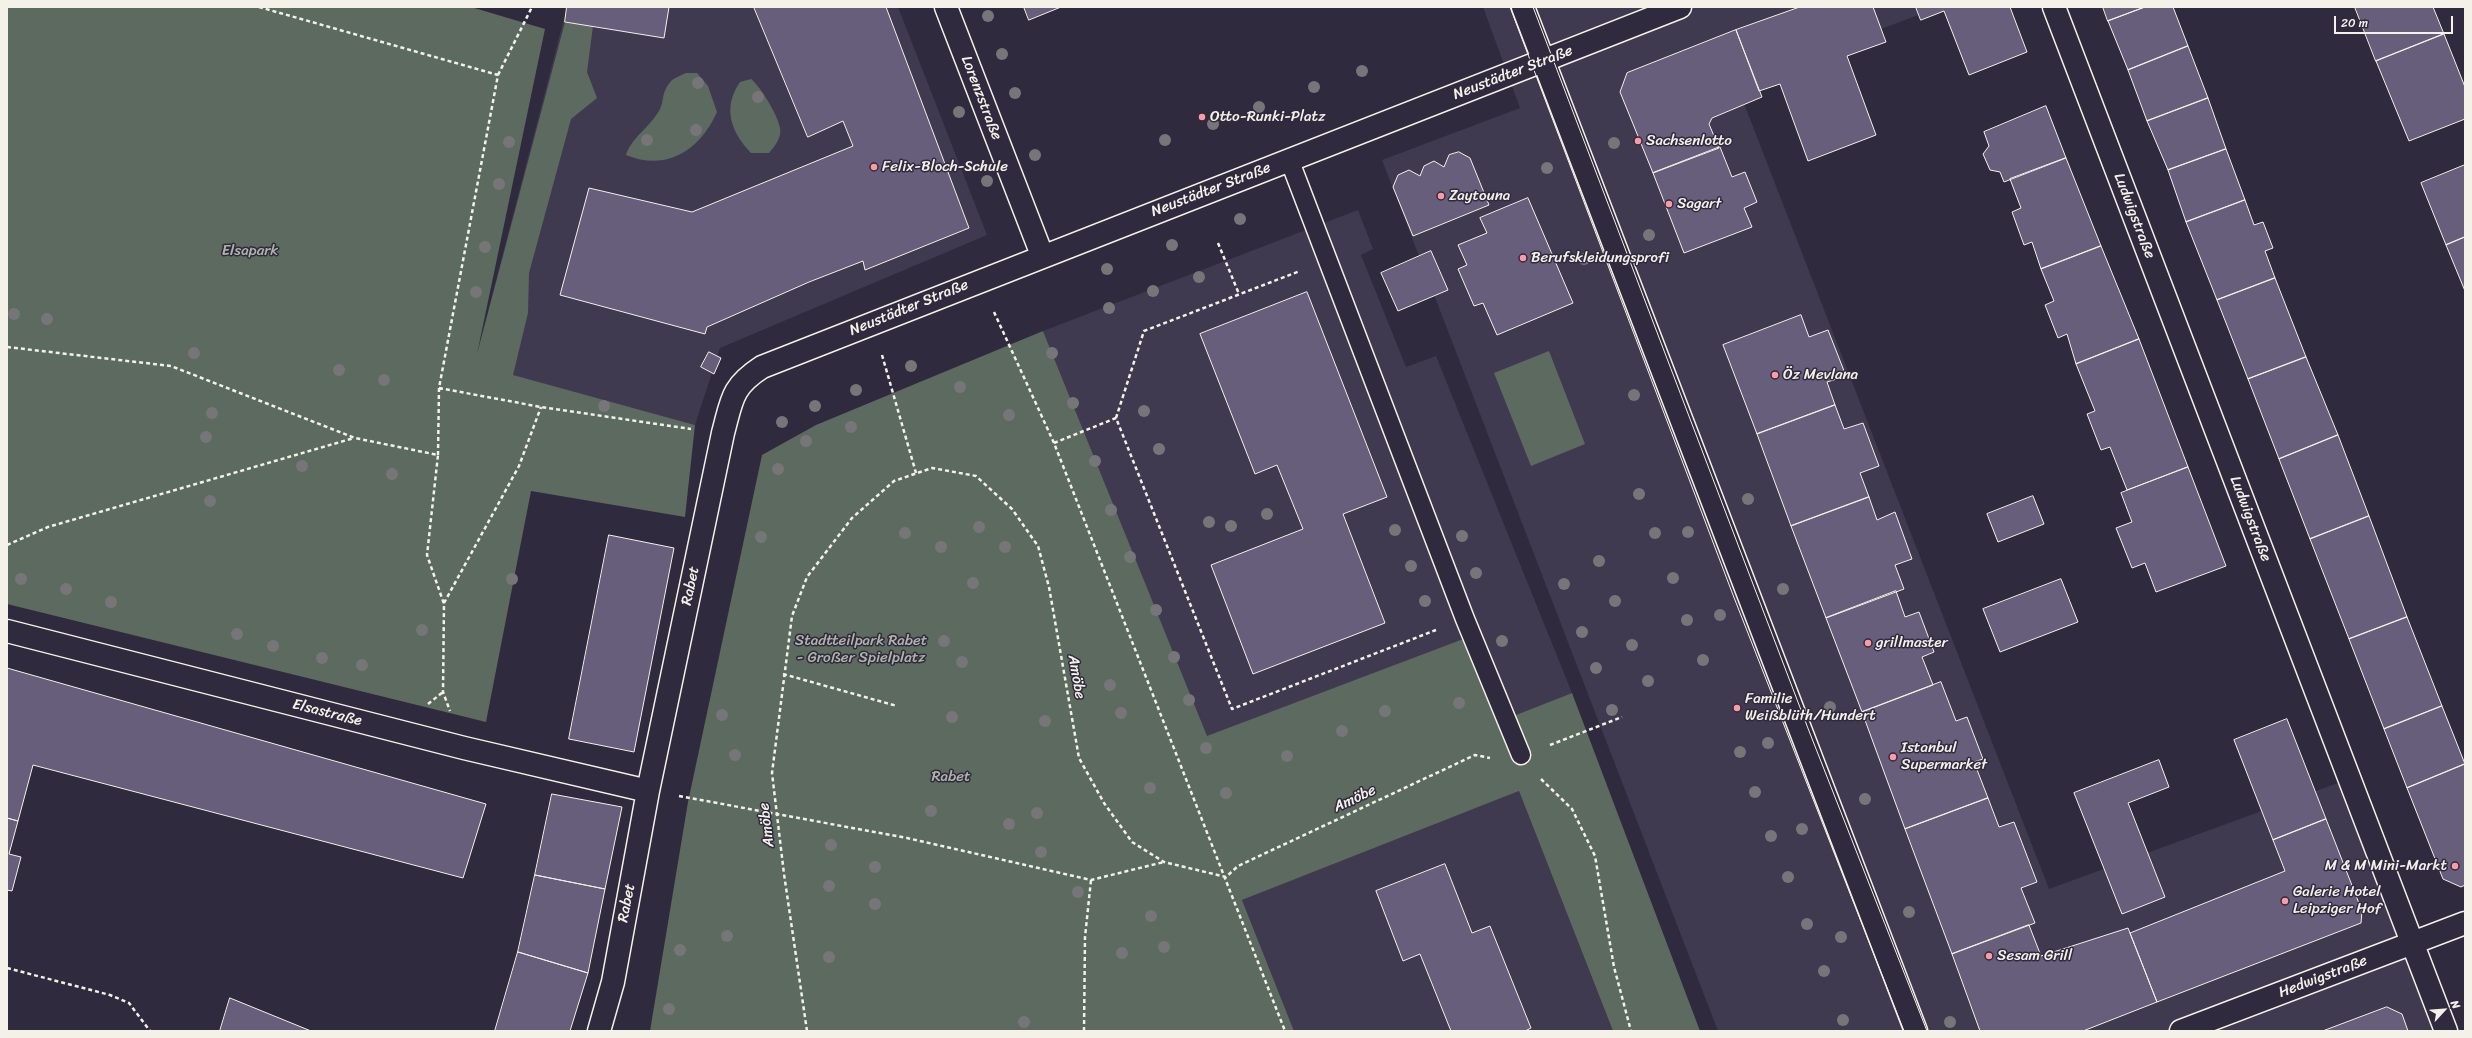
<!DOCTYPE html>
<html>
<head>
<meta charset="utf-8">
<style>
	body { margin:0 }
	#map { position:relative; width:2472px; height:1038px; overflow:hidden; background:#2f2a3d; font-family:Sriracha,sans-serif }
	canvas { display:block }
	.frame { position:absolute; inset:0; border:8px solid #f4f1e8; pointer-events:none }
	.north { position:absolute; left:2424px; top:990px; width:40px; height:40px; -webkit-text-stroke:3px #2f2a3d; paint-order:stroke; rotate:64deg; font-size:11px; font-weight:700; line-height:16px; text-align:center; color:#f4f1e8 }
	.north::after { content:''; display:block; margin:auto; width:14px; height:18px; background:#f4f1e8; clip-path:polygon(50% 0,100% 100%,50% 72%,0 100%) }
	.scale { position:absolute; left:2334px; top:16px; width:119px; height:18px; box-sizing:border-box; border:2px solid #f4f1e8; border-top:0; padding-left:5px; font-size:12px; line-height:14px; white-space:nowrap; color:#f4f1e8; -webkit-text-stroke:3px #2f2a3d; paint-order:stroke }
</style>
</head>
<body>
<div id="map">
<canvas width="2472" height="1038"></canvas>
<div class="frame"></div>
<div class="north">N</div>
<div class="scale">20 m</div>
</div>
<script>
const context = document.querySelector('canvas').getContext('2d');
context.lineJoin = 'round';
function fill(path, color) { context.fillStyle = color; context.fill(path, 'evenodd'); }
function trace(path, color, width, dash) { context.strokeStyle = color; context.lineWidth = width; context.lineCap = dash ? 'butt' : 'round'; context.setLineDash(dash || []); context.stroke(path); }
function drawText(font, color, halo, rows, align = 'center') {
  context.font = font + ' Sriracha,sans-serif'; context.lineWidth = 3; context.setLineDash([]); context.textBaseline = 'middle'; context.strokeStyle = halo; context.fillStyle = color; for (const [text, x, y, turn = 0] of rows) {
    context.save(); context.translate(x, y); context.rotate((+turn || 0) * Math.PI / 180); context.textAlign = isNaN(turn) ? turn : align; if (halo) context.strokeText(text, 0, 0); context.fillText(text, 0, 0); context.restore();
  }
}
fill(new Path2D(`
	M 567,7 L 898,7 L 987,235 L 720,348 L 695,425 L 474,365 Z
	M 1483,7 L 1940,7 L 1736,83 L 2049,889 L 2357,776 L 2454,1031 L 1718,1031 L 1382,160 L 1520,108 Z
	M 1358,210 L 1373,249 L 1361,255 L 1406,367 L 1436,356 L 1572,693 L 1498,722 L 1466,639 L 1207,737 L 1043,331 Z
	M 1519,791 L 1613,1031 L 1294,1031 L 1242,900 Z`), '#403a50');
fill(new Path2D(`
	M 7,7 L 471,7 L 545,29 L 477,354 L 565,22 L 593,26 L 587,72 L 597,98 L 571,119 L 529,273 L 528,313 L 513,375 L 695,425 L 685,517 L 531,491 L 486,722 L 7,604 Z
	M 686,73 L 697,73 L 708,86 L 717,112 C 700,150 667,172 626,155 C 632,137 649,128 659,111 C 665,101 660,93 672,80 C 676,77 682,75 686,73 Z
	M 751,79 C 760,86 778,115 780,128 C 782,137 775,146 769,153 L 751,153 C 731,132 722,108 740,82 Z
	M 1043,331 L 1207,736 L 1466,638 L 1498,722 L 1572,693 L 1700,1031 L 1613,1031 L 1519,791 L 1242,900 L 1294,1031 L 650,1031 L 688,802 L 762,455 L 816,425 Z
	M 1549,351 L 1585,444 L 1531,466 L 1494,373 Z`), '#5d6a5f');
const building = new Path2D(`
	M 567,7 L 669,7 L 664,38 L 565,22 Z
	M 754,7 L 886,7 L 969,228 L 865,270 L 863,261 L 809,282 L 707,327 L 705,334 L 560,295 L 589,188 L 692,212 L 853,146 L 843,121 L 808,137 Z
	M 1024,7 L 1061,7 L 1029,20 Z
	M 1800,7 L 1873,7 L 1886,42 L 1847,56 L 1876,135 L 1808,161 L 1780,84 L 1759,91 L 1736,30 Z
	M 1916,7 L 2010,7 L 2027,52 L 1969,75 L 1944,11 L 1921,20 Z
	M 2103,7 L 2145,7 L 2108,21 Z
	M 2145,7 L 2173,7 L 2188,46 L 2128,70 L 2108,21 Z
	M 2355,7 L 2433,7 L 2444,34 L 2376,61 Z
	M 1736,30 L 1762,97 L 1712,118 L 1709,124 L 1719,148 L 1653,173 L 1620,92 L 1627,73 Z
	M 2444,34 L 2465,87 L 2465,119 L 2409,141 L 2376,61 Z
	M 2188,46 L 2208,98 L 2147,121 L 2128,70 Z
	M 2208,98 L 2226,149 L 2168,170 L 2147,121 Z
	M 2046,106 L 2066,158 L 2004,182 L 2000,172 L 1990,170 L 1983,154 L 1989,146 L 1984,132 Z
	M 1720,147 L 1732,177 L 1745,172 L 1757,202 L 1744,208 L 1752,227 L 1684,253 L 1653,173 Z
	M 2226,149 L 2245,200 L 2186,222 L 2168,170 Z
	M 1459,152 L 1470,158 L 1489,205 L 1413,236 L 1393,187 L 1398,175 L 1409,170 L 1420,176 L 1424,166 L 1434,161 L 1444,167 L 1449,155 Z
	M 2066,158 L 2101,246 L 2041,269 L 2032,242 L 2024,245 L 2012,212 L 2021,208 L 2010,179 Z
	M 2465,165 L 2465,237 L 2446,245 L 2421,183 Z
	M 1528,198 L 1573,303 L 1497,335 L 1483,303 L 1474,306 L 1458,269 L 1467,265 L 1458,245 L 1487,233 L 1480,218 Z
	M 2245,200 L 2254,225 L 2263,222 L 2273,248 L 2265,251 L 2275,278 L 2217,300 L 2186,222 Z
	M 2465,237 L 2465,291 L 2446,245 Z
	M 2101,246 L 2139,339 L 2076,364 L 2067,334 L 2058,338 L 2045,305 L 2054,301 L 2041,269 Z
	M 1431,251 L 1448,290 L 1398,311 L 1381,273 Z
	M 2275,278 L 2306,357 L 2248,379 L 2217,300 Z
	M 1307,292 L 1387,497 L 1343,514 L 1385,623 L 1253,674 L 1211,565 L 1303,529 L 1277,465 L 1255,474 L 1200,334 Z
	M 1801,315 L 1809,337 L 1828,330 L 1846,376 L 1827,382 L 1835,405 L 1757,434 L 1723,345 Z
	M 2139,339 L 2188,467 L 2127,490 L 2110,447 L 2101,450 L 2087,414 L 2095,411 L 2076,364 Z
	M 709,352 L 721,358 L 714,374 L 701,367 Z
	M 2306,357 L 2338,435 L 2279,459 L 2248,379 Z
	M 1835,405 L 1844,429 L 1863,423 L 1879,466 L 1860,473 L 1869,497 L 1791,526 L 1757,434 Z
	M 2338,435 L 2369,516 L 2310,539 L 2279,459 Z
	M 2188,467 L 2226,566 L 2156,592 L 2145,563 L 2132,568 L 2116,528 L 2132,522 L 2121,493 Z
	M 2033,496 L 2044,524 L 1998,542 L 1987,514 Z
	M 1869,497 L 1877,520 L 1895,512 L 1912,559 L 1895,565 L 1904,589 L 1826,618 L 1791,526 Z
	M 2369,516 L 2407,617 L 2349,639 L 2310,539 Z
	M 609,535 L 674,548 L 634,752 L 569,739 Z
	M 2061,579 L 2078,622 L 2000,652 L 1983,609 Z
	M 1896,591 L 1905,617 L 1919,612 L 1934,652 L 1922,657 L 1933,685 L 1862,712 L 1826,618 Z
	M 2407,617 L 2442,706 L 2384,729 L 2349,639 Z
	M 7,668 L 486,804 L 463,878 L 33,765 L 18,821 L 7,818 Z
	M 1941,682 L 1956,721 L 1967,717 L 1983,759 L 1974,762 L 1988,798 L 1905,829 L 1862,712 Z
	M 2442,706 L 2465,764 L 2407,788 L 2384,729 Z
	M 2287,719 L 2326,819 L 2273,840 L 2234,740 Z
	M 2159,760 L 2169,787 L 2128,803 L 2165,897 L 2122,914 L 2074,793 Z
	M 2465,764 L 2465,885 L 2461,887 L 2443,879 L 2407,788 Z
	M 552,794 L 622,807 L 605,889 L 535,875 Z
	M 1988,798 L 1999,827 L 2014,822 L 2037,882 L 2021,888 L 2035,923 L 1952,954 L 1905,829 Z
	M 7,818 L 18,821 L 9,854 L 21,857 L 12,891 L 7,890 Z
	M 2326,819 L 2362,911 L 2361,923 L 2157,1002 L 2130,933 L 2285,871 L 2273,840 Z
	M 1445,864 L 1472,933 L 1490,926 L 1531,1028 L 1525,1031 L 1451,1031 L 1420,954 L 1403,961 L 1376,891 Z
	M 535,875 L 605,889 L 588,973 L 518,952 Z
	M 2029,925 L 2041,956 L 2128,928 L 2157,1002 L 2083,1031 L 1980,1031 L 1952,954 Z
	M 518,952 L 588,973 L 570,1031 L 495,1031 Z
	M 230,998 L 311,1031 L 220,1031 Z
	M 2387,1007 L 2402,1014 L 2408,1031 L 2323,1031 Z`);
fill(building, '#665e7b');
trace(building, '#f4f1e8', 1);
const lane = new Path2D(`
	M 1289,159 L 1465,619 L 1521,755`);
const street = new Path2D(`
	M 946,7 L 1042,255
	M 2054,7 L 2446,1031
	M 7,631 L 464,748 L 648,791
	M 599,1031 L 613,982 L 648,791 L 723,433 C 732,400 731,387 762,367 L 1680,7
	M 2181,1031 L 2465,923`);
const secondary = new Path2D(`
	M 1523,7 L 1916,1031`);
trace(lane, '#f4f1e8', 21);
trace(street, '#f4f1e8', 25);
trace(secondary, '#f4f1e8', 25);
trace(new Path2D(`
	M 259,7 L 498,75 L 439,388 L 541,407 L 691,429
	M 498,75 L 532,7
	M 1218,243 L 1239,294
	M 994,312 L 1054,443 L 1285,1031
	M 7,347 L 171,366 L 355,438 L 438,455 L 427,555 L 444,604 L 443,692 L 450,711
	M 882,355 L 916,473
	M 1116,418 L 1144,331 L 1300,271
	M 1054,443 L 1116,418 L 1232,709 L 1436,630
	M 438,455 L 439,388
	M 7,545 L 48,527 L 354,438
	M 444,603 L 519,466 L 541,407
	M 783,674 L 897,706
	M 428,704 L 443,692
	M 1550,745 L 1622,717
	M 1541,779 L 1572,809 L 1595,856 L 1614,967 L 1631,1031
	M 679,796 L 907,838 L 1091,880 L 1164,862
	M 7,968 L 110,995 L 129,1003 L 150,1031
	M 807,1031 L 784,874 L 772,773 L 792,616 L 807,577 L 852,518 L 894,481 L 932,468 L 976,476 L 1012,509 L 1038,546 L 1049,587 L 1079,758 L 1104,803 L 1132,842 L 1164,862 L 1226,877 L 1238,866 L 1475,755 L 1490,758
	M 1084,1031 L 1085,937 L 1091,880`), '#f4f1e8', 2.5, [4, 3]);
trace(lane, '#2f2a3d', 18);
trace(street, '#2f2a3d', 22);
trace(secondary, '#2f2a3d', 22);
trace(new Path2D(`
	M 1510,7 L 1733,595 L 1904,1031
	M 1533,7 L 1809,731 L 1927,1031`), '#f4f1e8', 1);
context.fillStyle = '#767679';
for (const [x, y] of [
	[988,16],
	[1002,54],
	[1362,71],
	[698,83],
	[1314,87],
	[1015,93],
	[758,97],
	[1259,107],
	[959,112],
	[1213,124],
	[696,130],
	[647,140],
	[1165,140],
	[509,142],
	[1614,143],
	[1035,155],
	[1547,168],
	[987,181],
	[499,184],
	[1240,219],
	[1649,235],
	[1172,245],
	[485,247],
	[1584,259],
	[1107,269],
	[1199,277],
	[1153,291],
	[476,292],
	[1109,308],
	[14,314],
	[47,319],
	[194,353],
	[1052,353],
	[911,366],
	[339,370],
	[384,380],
	[960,387],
	[856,390],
	[1634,395],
	[1073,403],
	[604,406],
	[815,406],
	[1144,411],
	[212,413],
	[1009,415],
	[782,422],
	[851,427],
	[206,437],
	[806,441],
	[1159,449],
	[1095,461],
	[302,466],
	[778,469],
	[392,474],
	[1639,494],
	[1748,499],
	[210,501],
	[1111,510],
	[1267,514],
	[1209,522],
	[1231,526],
	[979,527],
	[1395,530],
	[1688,532],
	[905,533],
	[1655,533],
	[1462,536],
	[761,537],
	[941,547],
	[1005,547],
	[1130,557],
	[1599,561],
	[1411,566],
	[1476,573],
	[1673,578],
	[21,579],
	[512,579],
	[973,583],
	[1564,584],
	[66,589],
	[1783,589],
	[1425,601],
	[1615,601],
	[111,602],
	[1156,610],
	[1720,615],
	[1687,620],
	[422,630],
	[1582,632],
	[237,634],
	[944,641],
	[1502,641],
	[1632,645],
	[273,646],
	[1174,657],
	[322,658],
	[1703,660],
	[962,662],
	[362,665],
	[1596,668],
	[1648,681],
	[1110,685],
	[1189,700],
	[1459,703],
	[1830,707],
	[1612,710],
	[1385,711],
	[1121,713],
	[722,715],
	[952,717],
	[1045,721],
	[1342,731],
	[1768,743],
	[1206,748],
	[1740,752],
	[735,755],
	[1287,756],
	[1150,788],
	[1755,792],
	[1226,793],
	[1865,799],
	[931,811],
	[1037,813],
	[1009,824],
	[1802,829],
	[1771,836],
	[831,845],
	[1041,852],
	[875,867],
	[1788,877],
	[829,886],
	[1078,892],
	[875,904],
	[1909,912],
	[1151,916],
	[1807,924],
	[727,936],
	[1841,937],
	[1164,947],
	[680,950],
	[1122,953],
	[829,957],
	[1824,971],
	[669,1009],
	[1843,1020],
	[1024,1022],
	[1950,1022]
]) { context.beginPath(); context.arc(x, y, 6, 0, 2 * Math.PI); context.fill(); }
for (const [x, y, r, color] of [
	[1202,117,4,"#ff9aa2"],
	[1638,141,4,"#ff9aa2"],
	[874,167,4,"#ff9aa2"],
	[1441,196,4,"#ff9aa2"],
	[1669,204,4,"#ff9aa2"],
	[1523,258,4,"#ff9aa2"],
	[1775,375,4,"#ff9aa2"],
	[1868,643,4,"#ff9aa2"],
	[1737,708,4,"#ff9aa2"],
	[1893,757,4,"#ff9aa2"],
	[2455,866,4,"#ff9aa2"],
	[2285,901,4,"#ff9aa2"],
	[1989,956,4,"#ff9aa2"]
]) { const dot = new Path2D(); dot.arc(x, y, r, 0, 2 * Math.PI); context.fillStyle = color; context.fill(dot); trace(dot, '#2f2a3d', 1.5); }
drawText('15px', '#f4f1e8', '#2f2a3d', [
	["Neustädter Straße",1513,73,-21],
	["Lorenzstraße",981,98,69],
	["Neustädter Straße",1211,190,-21],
	["Ludwigstraße",2134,216,69],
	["Neustädter Straße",909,308,-22],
	["Ludwigstraße",2250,519,69],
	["Rabet",691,586,-78],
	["Amöbe",1076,677,80],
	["Elsastraße",327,713,14],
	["Amöbe",1355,799,-25],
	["Amöbe",767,825,-97],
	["Rabet",627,903,-79],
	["Hedwigstraße",2323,977,-21]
]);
drawText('15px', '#f4f1e8', '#2f2a3d', [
	["Otto-Runki-Platz",1210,117],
	["Sachsenlotto",1646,141],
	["Felix-Bloch-Schule",882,167],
	["Zaytouna",1449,196],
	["Sagart",1677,204],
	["Berufskleidungsprofi",1531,258],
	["Öz Mevlana",1783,375],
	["grillmaster",1876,643],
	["Familie",1745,699],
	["Weißblüth/Hundert",1745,716],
	["Istanbul",1901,748],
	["Supermarket",1901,765],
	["M & M Mini-Markt",2447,866,"right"],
	["Galerie Hotel",2293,892],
	["Leipziger Hof",2293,909],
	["Sesam Grill",1997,956]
], 'left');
drawText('15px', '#b0b4aa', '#2f2a3d', [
	["Elsapark",250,251],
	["Stadtteilpark Rabet",861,641],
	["- Großer Spielplatz",861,658],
	["Rabet",951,777]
]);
</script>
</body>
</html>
